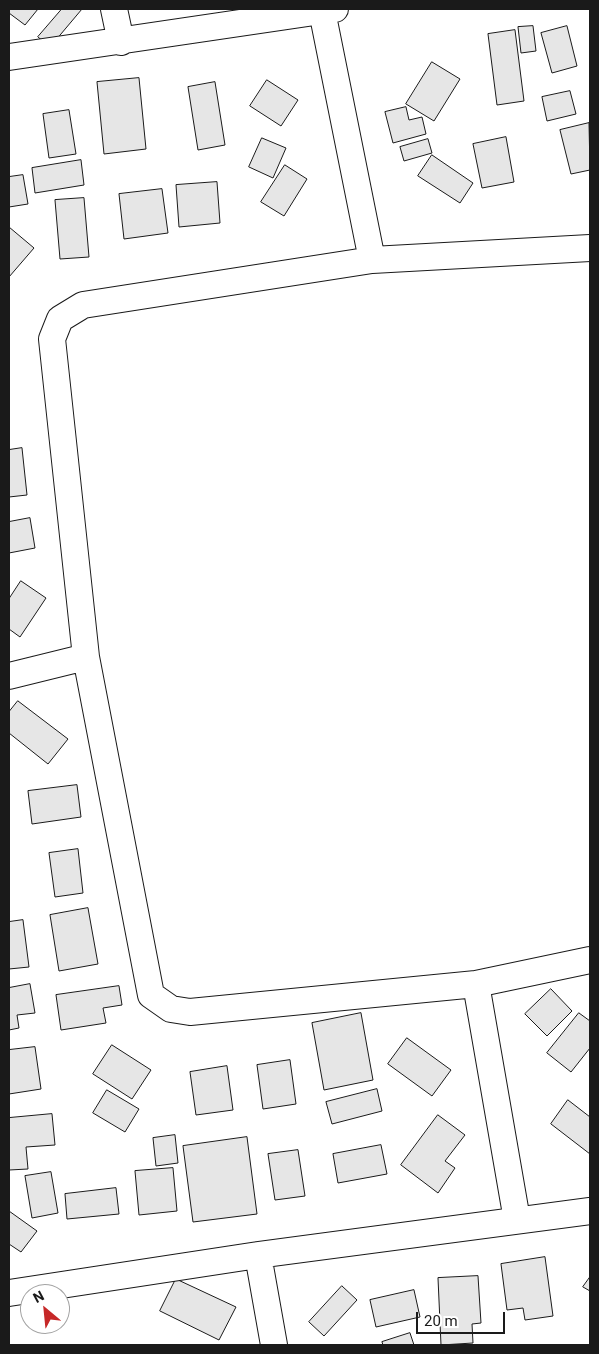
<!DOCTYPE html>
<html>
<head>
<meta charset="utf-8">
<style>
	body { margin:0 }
	#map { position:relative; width:599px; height:1354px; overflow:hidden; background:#fff; font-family:Roboto,sans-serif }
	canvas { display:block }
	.frame { position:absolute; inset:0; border:10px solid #1a1a1a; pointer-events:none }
	.north { position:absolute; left:20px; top:1284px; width:50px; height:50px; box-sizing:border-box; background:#fff; border:1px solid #a3a3a3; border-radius:50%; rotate:332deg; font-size:14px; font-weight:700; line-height:20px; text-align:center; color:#1a1a1a }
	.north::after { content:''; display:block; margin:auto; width:18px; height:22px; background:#c62828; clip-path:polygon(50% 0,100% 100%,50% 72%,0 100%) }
	.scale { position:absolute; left:416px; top:1312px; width:89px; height:22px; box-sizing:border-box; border:2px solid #1a1a1a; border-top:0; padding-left:6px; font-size:15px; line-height:18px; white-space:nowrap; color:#1a1a1a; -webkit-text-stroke:4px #fff; paint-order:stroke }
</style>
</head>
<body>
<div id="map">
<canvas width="599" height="1354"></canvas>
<div class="frame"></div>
<div class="north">N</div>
<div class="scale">20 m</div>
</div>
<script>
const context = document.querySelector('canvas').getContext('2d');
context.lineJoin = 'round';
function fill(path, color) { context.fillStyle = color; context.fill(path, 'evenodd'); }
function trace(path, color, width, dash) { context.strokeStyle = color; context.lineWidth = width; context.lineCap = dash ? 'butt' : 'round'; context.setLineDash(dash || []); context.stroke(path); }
const building = new Path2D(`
	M 9,9 L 38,9 L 25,25 L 9,13 Z
	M 62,9 L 82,9 L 50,47 L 38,37 Z
	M 533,26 L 536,51 L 521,53 L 518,27 Z
	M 567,26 L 577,66 L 552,73 L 541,33 Z
	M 515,30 L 524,101 L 497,105 L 488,34 Z
	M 432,62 L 460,79 L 434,121 L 406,104 Z
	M 139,78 L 146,149 L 104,154 L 97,82 Z
	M 267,80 L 298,100 L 281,126 L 250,106 Z
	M 215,82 L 225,145 L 198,150 L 188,87 Z
	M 570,91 L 576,114 L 547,121 L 542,97 Z
	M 406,107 L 409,120 L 422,117 L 426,134 L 393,143 L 385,112 Z
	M 69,110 L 76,154 L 49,158 L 43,114 Z
	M 589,123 L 590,170 L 571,174 L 560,130 Z
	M 506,137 L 514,182 L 482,188 L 473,144 Z
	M 262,138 L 286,148 L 273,178 L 249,167 Z
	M 428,139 L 432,153 L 404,161 L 400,147 Z
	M 432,155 L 473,183 L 460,203 L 418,176 Z
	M 81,160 L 84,185 L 35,193 L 32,168 Z
	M 285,165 L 307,179 L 284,216 L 261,202 Z
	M 23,175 L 28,204 L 9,207 L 9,177 Z
	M 217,182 L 220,223 L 179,227 L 176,185 Z
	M 162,189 L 168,233 L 124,239 L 119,194 Z
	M 84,198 L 89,257 L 60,259 L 55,200 Z
	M 9,227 L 34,248 L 9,277 Z
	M 22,448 L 27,495 L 9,497 L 9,450 Z
	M 30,518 L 35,548 L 9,553 L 9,522 Z
	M 21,581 L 46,598 L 20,637 L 9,629 L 9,599 Z
	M 18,701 L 68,739 L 48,764 L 9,733 L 9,712 Z
	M 77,785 L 81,817 L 32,824 L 28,791 Z
	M 78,849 L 83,893 L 55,897 L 49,853 Z
	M 88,908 L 98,964 L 59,971 L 50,915 Z
	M 23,920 L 29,967 L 9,969 L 9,922 Z
	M 30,984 L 35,1013 L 17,1015 L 19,1028 L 9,1030 L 9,988 Z
	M 119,986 L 122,1005 L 103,1008 L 106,1023 L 61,1030 L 56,995 Z
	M 551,989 L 572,1011 L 547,1036 L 525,1014 Z
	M 361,1013 L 373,1080 L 324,1090 L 312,1023 Z
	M 579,1013 L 590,1021 L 590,1048 L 571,1072 L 547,1053 Z
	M 407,1038 L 451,1070 L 432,1096 L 388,1064 Z
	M 112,1045 L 151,1070 L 132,1099 L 93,1074 Z
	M 35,1047 L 41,1089 L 9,1094 L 9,1050 Z
	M 290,1060 L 296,1104 L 263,1109 L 257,1065 Z
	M 227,1066 L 233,1110 L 196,1115 L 190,1072 Z
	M 377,1089 L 382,1111 L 332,1124 L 326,1102 Z
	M 107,1090 L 139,1109 L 125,1132 L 93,1113 Z
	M 568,1100 L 590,1117 L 590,1154 L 551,1124 Z
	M 52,1114 L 55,1145 L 26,1147 L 28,1169 L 9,1170 L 9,1118 Z
	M 438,1115 L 465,1135 L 445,1161 L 455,1168 L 438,1193 L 401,1165 Z
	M 175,1135 L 178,1163 L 156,1166 L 153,1138 Z
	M 247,1137 L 257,1214 L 193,1222 L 183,1146 Z
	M 381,1145 L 387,1174 L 338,1183 L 333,1154 Z
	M 298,1150 L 305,1196 L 275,1200 L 268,1154 Z
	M 173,1168 L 177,1211 L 139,1215 L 135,1171 Z
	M 51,1172 L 58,1213 L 32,1218 L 25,1176 Z
	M 116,1188 L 119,1214 L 67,1219 L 65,1194 Z
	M 9,1211 L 37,1231 L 21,1252 L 9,1244 Z
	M 545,1257 L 553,1316 L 525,1320 L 523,1308 L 507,1310 L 501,1264 Z
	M 478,1276 L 481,1323 L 472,1324 L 473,1343 L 441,1345 L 438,1278 Z
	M 590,1277 L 590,1291 L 583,1287 Z
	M 176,1279 L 236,1307 L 219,1340 L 160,1311 Z
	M 342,1286 L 357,1300 L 324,1336 L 309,1322 Z
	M 414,1290 L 420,1317 L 376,1327 L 370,1300 Z
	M 410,1333 L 414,1345 L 383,1345 L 382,1342 Z`);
fill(building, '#e6e6e6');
trace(building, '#1a1a1a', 1);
const minor = new Path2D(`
	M 114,9 L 121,42
	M 322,11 L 372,260
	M 9,57 L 335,9
	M 590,248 L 372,260 L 83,305 L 60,319 L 52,339 L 86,657 L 151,995 L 171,1009 L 190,1012 L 476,984 L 590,960
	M 9,676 L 86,657
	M 476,984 L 517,1220
	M 258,1255 L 274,1345
	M 9,1293 L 258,1255 L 590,1211`);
trace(minor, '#1a1a1a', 28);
trace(minor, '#fff', 26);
</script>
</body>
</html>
